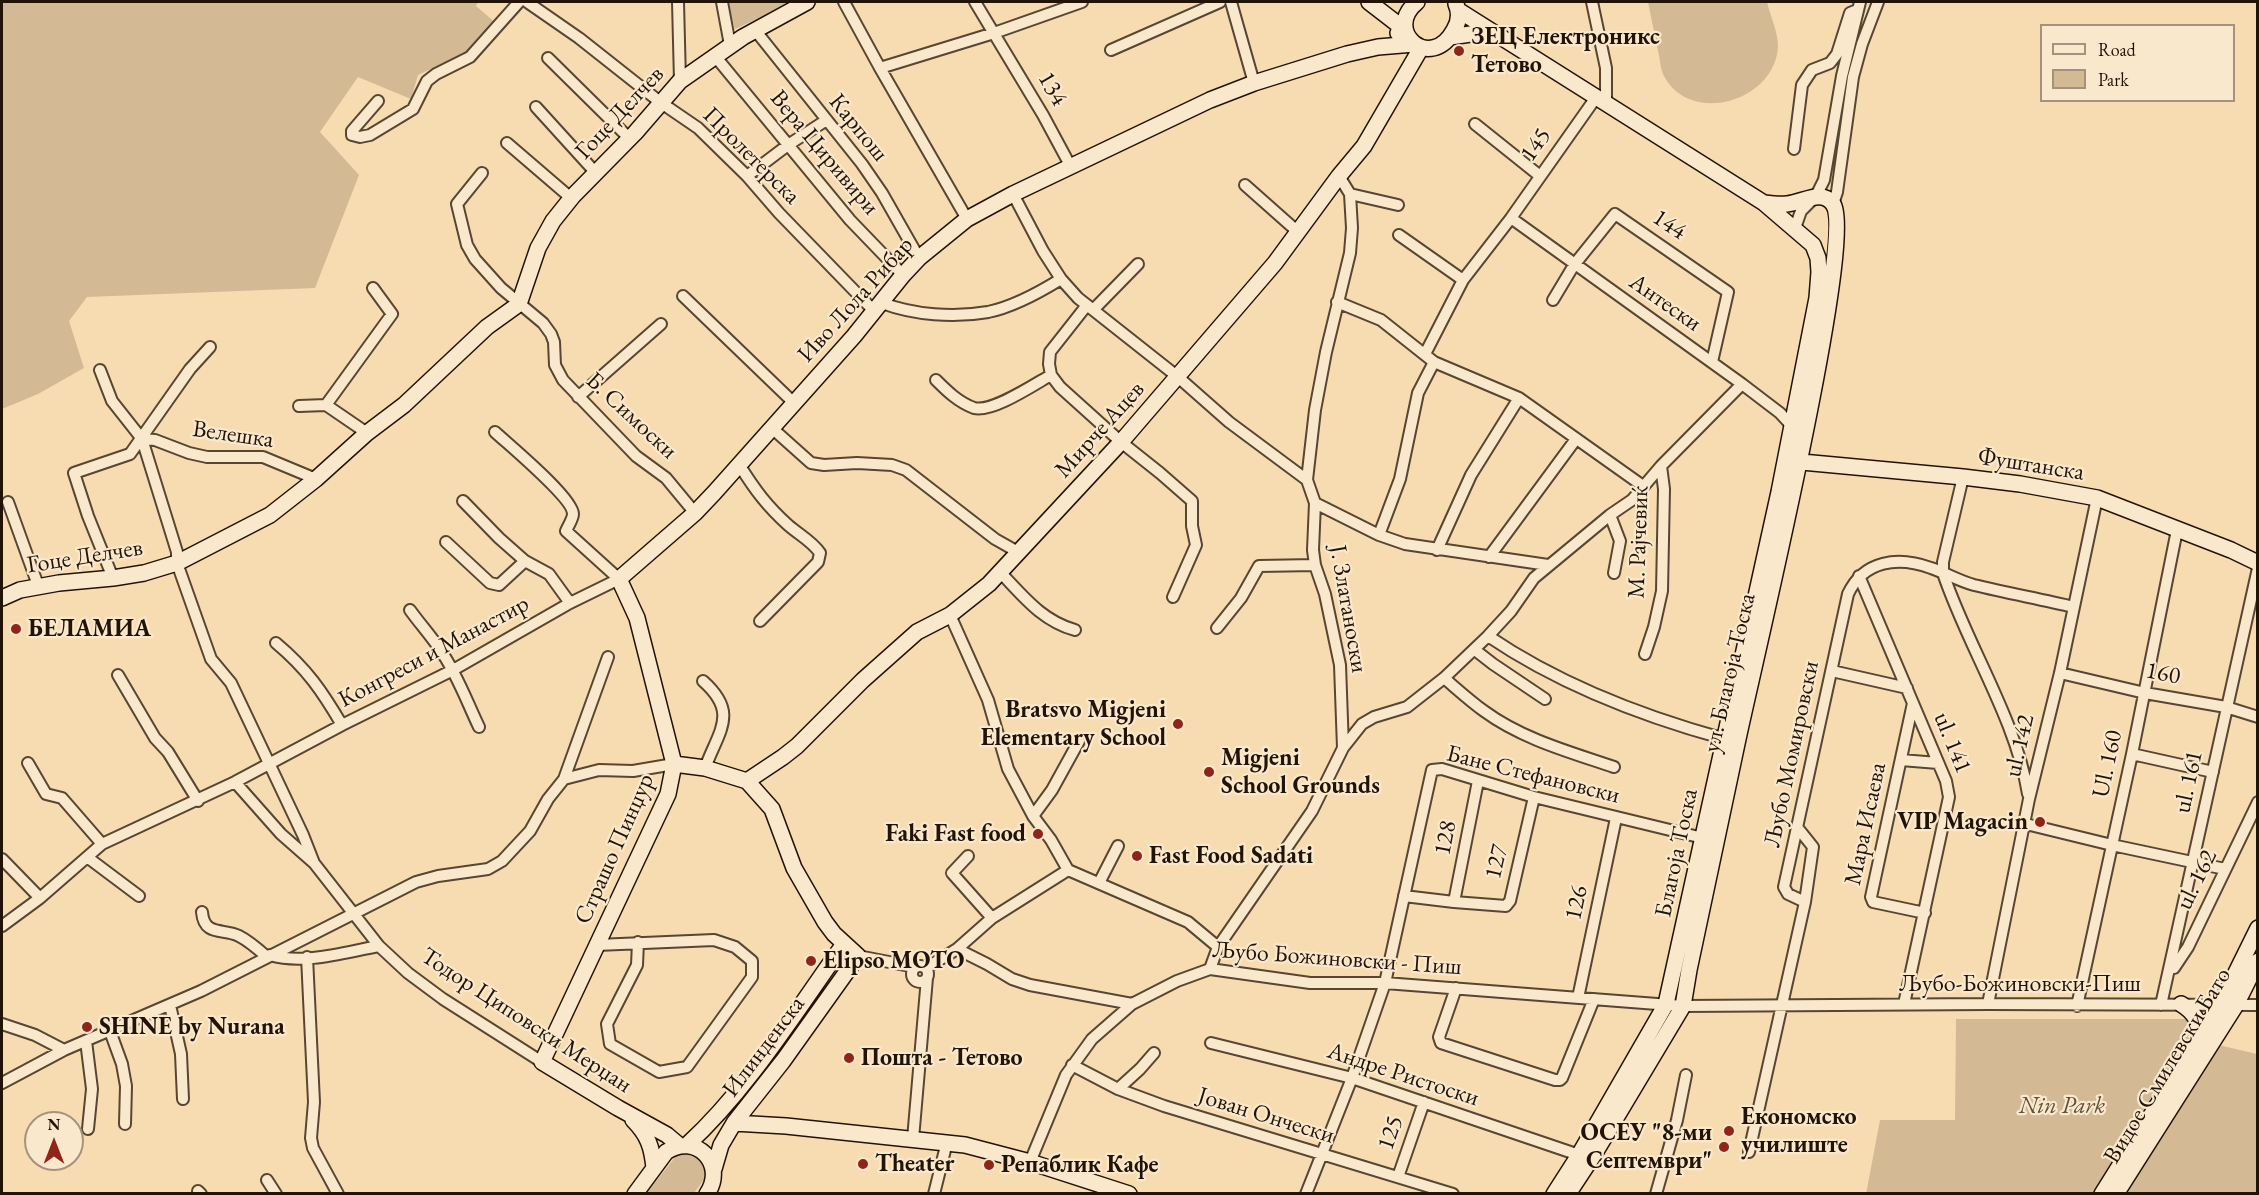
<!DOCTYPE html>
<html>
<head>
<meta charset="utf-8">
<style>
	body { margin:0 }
	#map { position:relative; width:2259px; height:1195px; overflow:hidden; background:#f7dcb2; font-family:"EB Garamond",serif }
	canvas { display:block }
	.frame { position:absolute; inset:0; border:3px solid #211407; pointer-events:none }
	.legend { position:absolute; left:2040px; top:24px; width:195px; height:78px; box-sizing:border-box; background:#fae8cd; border:2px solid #a3937e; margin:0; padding:8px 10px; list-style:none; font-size:18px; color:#211407 }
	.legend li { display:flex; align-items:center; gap:12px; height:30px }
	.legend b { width:30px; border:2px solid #a3937e }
	.north { position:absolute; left:24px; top:1111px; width:60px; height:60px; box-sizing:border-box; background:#fae8cd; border:2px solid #a3937e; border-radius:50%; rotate:0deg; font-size:16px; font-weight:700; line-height:24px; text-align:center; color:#211407 }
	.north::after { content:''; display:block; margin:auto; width:21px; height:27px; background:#8f2418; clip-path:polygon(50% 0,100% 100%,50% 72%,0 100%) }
</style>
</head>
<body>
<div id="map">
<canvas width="2259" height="1195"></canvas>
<div class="frame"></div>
<ul class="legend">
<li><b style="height:8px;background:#fae8cd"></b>Road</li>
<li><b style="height:16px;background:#d3ba95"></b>Park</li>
</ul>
<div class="north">N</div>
</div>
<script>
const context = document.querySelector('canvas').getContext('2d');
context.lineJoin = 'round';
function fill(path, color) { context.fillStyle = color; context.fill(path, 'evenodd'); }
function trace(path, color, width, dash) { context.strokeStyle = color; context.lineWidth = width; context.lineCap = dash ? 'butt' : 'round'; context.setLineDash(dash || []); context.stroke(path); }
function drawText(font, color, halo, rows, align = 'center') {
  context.font = font + ' "EB Garamond",serif'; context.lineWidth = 4.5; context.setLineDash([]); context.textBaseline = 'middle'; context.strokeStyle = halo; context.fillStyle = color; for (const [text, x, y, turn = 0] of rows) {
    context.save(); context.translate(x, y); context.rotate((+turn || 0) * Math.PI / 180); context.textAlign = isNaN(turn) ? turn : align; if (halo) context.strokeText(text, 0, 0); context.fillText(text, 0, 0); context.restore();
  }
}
fill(new Path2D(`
	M 2,2 L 478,2 L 476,6 L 497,24 L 465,53 L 418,75 L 411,99 L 358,77 L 320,132 L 359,175 L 315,288 L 87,297 L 69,321 L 84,368 L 38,394 L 2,409 Z
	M 727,2 L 795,2 L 735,29 Z
	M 1648,2 L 1767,2 C 1770,15 1778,32 1778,46 C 1776,102 1688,127 1663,74 C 1660,67 1660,58 1658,51 C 1655,35 1651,18 1648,2 Z
	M 1956,1019 L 2214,1019 L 2214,1044 L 2257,1054 L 2257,1193 L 1866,1194 L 1880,1120 L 1955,1120 Z
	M 694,1153 L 706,1167 L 706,1177 L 694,1193 L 646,1194 L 676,1156 L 680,1154 Z`), '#d3ba95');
const street = new Path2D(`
	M 527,2 L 579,38 L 660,102 L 698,128 L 747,176 L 779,213 L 875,312
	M 678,2 L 680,81
	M 722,2 L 730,45
	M 844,2 L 880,68 L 967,219
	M 975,2 L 1043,115 L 1071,167
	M 1231,2 L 1254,83
	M 1592,2 L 1606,68 L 1606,102
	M 755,30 L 862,164 L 882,193 L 919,258
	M 1111,50 L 1220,2
	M 715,56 L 850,220 L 903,275
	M 548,58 L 629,138
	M 880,68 L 994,33 L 1082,2
	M 378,101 L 352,131 L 352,135 L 360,137 L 370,135 L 413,109 L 427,81 L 436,74 L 470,57 L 519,2
	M 536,107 L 595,172
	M 1475,124 L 1540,176
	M 507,143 L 571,198
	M 1794,149 L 1802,85 L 1812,70 L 1830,63 L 1837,54 L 1850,13 L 1855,11
	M 482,173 L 457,204 L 467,245 L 475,259 L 501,288 L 543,323 L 551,334 L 554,342 L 555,365 L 563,380 L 636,456 L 666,478 L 695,513
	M 747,176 L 788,145 L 825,121
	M 1339,176 L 1350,194 L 1352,228 L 1350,253 L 1326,352 L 1315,410 L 1307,480 L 1315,503 L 1313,550 L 1315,565 L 1325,594 L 1340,665 L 1343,748
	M 1245,185 L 1298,232
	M 1013,194 L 1043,251 L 1061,279 L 1078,298 L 1178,377 L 1229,422 L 1307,480
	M 1350,194 L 1398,205
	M 1833,204 L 1837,192 L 1853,77 L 1862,44 L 1878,2
	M 1511,218 L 1742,384 L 1780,413 L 1792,426
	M 1795,228 L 1801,211 L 1816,196 L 1824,180 L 1842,76 L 1860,2
	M 1399,235 L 1463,280
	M 683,296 L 794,403
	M 1553,300 L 1574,265 L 1615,214 L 1728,292 L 1712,362
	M 1337,302 L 1381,320 L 1434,362 L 1519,398 L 1643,486
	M 882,303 C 914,315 954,318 988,312 C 1013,307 1040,292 1061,279
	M 1087,305 L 1050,352 L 1049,364 L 1051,375 L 1060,387 L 1121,442 L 1160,473 L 1192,501 L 1192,526 L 1196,545 L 1173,597
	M 1094,309 L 1138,264
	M 1425,354 L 1463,280 L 1511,218 L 1597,96
	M 100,370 L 112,401 L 142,439 L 177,552 L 177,563 L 211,659 L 231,683 L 303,835 L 314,863
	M 936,380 C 947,391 958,402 974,408 C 992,413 1035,384 1051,375
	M 578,397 L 661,324
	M 326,405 L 392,314 L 373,288
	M 299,406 L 326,405 L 367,433
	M 773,429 L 811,463 L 824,465 L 857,463 L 892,465 L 906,470 L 995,539 L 1018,552
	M 142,439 L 155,440 L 189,453 L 207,457 L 263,457 L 316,479
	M 740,466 C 755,490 767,506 788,525 C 798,534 812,541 820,553 L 818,562 L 760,621
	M 1963,477 L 1943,562 L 1943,573 C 1967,645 2016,719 2028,794
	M 463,501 L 499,538 L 525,561 L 549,574 L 570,603
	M 8,502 L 39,588
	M 1315,503 L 1379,535 L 1405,544 L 1548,565
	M 1610,515 L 1620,541 L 1614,573
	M 1379,535 L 1400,479 L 1418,393 L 1434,362
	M 446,542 L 490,583 L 499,585 L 525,561
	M 1437,550 L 1471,475 L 1519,398
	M 1489,557 L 1576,439
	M 1000,572 C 1023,596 1042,621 1075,630
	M 1859,576 L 1946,781 L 1949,797 L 1904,1004
	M 113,578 L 88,516 L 74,473 L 130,454 L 190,369 L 210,347
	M 410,610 C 420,624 432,637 441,651 C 457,674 467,702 479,727
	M 950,615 L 988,700 L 1008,769 L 1033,816 L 1051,840 L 1068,870 L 1188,922 L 1218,947
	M 1217,628 L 1241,598 L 1259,566 L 1315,565
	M 1488,636 C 1560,685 1641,716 1725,739
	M 276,643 C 307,669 322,691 342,725
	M 1475,650 L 1493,664 L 1545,699
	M 1645,654 L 1654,627 L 1662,591 L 1664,489 L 1661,466
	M 1832,671 L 1907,688
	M 2060,673 L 2145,693 L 2226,707 L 2258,717
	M 118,675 L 155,738 L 168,752 L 198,801
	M 1444,678 C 1457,689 1470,701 1484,711 C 1522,739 1570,752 1614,767
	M 703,681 C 739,713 719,730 705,768
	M 1913,703 L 1871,897 L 1873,902 L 1925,913
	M 2132,754 L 2213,772
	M 1901,760 L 1938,763
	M 28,763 L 46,794 L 62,798 L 102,844
	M 564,779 L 608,657
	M 235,782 L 281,834 L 314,863 L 379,946 L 408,973 L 443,999 L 542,1062
	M 1033,816 L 1052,790 L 1079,741
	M 2026,824 L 2112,845 L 2225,869
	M 1797,827 L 1813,847 L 1805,902
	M 968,856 L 952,873 L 992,918
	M 87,857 L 139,896
	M 2,859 L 40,898
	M 1099,883 L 1118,846
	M 1404,896 L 1454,902 L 1506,906 L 1510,901 L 1534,797
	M 1454,902 L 1478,781
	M 202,912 C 204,937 224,928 239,936 C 249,941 258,949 267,957
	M 2,926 L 40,898 L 102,844 L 235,782 L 342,725 L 453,670 L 570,603 L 619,579 L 566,531 C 568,526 573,519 573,514 C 573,498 509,445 495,432
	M 597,945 L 714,940 L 735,947 L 752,961 L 752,977 L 687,1067 L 659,1072 L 610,1044 L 607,1024 L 637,965 L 638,942
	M 957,949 L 987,964 L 1012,979 L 1030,985 L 1132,1004
	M 270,955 C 304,965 345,952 379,946
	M 858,956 L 915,967
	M 307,957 L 314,1102 L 311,1138 L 313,1148 L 338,1194
	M912 974a8 8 0 1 1 16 0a8 8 0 1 1-16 0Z
	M 926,968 L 957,949 L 992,918 L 1068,870
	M 2174,968 L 2188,947 L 2258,802
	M 1210,969 L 1218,947 L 1312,811 L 1343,748 L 1362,724 L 1374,717 L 1407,707 L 1444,678 L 1488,636 L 1511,611 L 1534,578 L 1610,515 L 1632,500 L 1661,466 L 1742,384
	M 1456,988 L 1439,1037 L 1441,1043 L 1555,1080 L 1560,1080 L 1562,1078 L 1594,999
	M 1578,998 L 1616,818
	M 1988,1004 L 2029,799 L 2060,673 L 2097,498
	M 170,1005 L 181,1054 L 183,1099
	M 2161,1005 L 2258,568
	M 2077,1006 L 2132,754 L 2177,530
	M 2,1024 L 35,1035 L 64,1050
	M 110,1031 L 122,1064 L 126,1086 L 125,1124
	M 86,1041 L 92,1089 L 88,1129
	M 1211,1043 L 1352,1078 L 1579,1155
	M 1072,1065 L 1118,1089 L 1164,1106 L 1453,1194
	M 2,1083 L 64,1050 L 201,991 L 416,882 L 438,876 L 488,869 L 502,861 L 530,831 L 548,799 L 564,779 L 599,770 L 633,771 L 674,764
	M 1118,1089 L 1140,1069 L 1154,1053
	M 913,1139 L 927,978
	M 1749,1152 L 1805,902 L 1788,894 L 1784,887 L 1848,594 C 1864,560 1898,556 1931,568 C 1946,573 1959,581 1974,585 C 2007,593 2040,599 2074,607
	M 1030,1162 L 1066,1075 L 1092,1039 L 1132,1004 L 1177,981 L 1210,969 L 1310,983 L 1385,983 L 1683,1006 L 1988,1004 L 2258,1005
	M 1398,1177 L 1424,1102
	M 267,1180 L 276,1194
	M 198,1191 L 201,1194
	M 934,1194 L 947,1142
	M 1306,1194 L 1352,1078 L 1385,983 L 1432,770 L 1442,769 L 1534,797 L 1703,838
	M 1656,1194 L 1677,1120 L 1686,1075`);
const secondary = new Path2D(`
	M 1369,2 L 1404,29 L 1398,33
	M 1417,2 C 1382,31 1431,73 1454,30 C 1459,22 1460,13 1456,4
	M 1458,10 L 1764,203 L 1813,245 L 1818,258 L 1819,272 L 1817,298 L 1779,492 L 1666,1004 L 1579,1155 L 1554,1194
	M 1450,37 L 1491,31
	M 1791,461 L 1963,477 L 2020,484 L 2097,498 L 2231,550 L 2258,563
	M 2,598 L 20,590 L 59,583 L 113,578 L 144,573 L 177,563 L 270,515 L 316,479 L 367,433 L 404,405 L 487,327 L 519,304 L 538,248 L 553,221 L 573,196 L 635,133 L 680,81 L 743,37 L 807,2
	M 674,764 L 705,768 L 747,781 L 772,809 L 794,868 L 825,922 L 834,934 L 858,956 L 783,1061 L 734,1123 L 721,1145 L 714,1169
	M 747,781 L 783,757 L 797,746 L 863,680 L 917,632 L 950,615 L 989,584 L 1121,442 L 1275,263 L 1339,176 L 1364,146 L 1421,48
	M 2181,1004 C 2194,1012 2198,1020 2202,1035
	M 633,1120 C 648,1135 652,1147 654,1168
	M 734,1123 L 786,1126 L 965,1145 L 1030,1162 L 1129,1194
	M 687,1145 C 749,1088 795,1012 844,944
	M 680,1146 L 667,1135 L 618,1108 L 542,1062 L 668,794 L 674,764 L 637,618 L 619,579 L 695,513 L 714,493 L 854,336 L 903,275 L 919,258 L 967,219 L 1013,194 L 1210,100 L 1254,83 L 1347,54 L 1378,47 L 1414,44
	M 635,1194 L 666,1152 C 696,1132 727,1164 707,1194
	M 1568,1194 L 1595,1153 L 1683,1006 L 1689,970 C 1705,893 1721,816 1738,739 C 1752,672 1857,238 1833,204 C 1822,188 1802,203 1787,204 C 1780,205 1772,204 1764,203
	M 2102,1194 L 2220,1005 L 2258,928
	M 2116,1194 L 2236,1005 L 2258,961`);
trace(street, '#564632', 14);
trace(secondary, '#211407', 18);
trace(street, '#fae8cd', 10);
trace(secondary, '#fae8cd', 15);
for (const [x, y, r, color] of [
	[1459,51,6,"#8f2418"],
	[16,629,6,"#8f2418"],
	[1178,724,6,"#8f2418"],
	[1209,772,6,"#8f2418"],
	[2040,822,6,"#8f2418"],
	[1038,834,6,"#8f2418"],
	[1137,856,6,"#8f2418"],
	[811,961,6,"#8f2418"],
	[87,1027,6,"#8f2418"],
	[849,1058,6,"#8f2418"],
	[1729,1131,6,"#8f2418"],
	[1724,1147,6,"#8f2418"],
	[863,1164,6,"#8f2418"],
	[989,1165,6,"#8f2418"]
]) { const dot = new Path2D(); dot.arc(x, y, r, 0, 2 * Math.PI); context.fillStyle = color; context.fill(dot); trace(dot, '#fae8cd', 2); }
drawText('bold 24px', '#211407', '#fae8cd', [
	["ЗЕЦ Електроникс",1471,37],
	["Тетово",1471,65],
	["БЕЛАМИА",28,629],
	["Bratsvo Migjeni",1166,710,"right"],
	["Elementary School",1166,738,"right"],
	["Migjeni",1221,758],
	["School Grounds",1221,786],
	["VIP Magacin",2028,822,"right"],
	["Faki Fast food",1026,834,"right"],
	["Fast Food Sadati",1149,856],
	["Elipso MOTO",823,961],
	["SHINE by Nurana",99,1027],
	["Пошта - Тетово",861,1058],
	["Економско",1741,1117],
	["училиште",1741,1145],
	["ОСЕУ \"8-ми",1712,1133,"right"],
	["Септември\"",1712,1161,"right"],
	["Theater",875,1164],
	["Репаблик Кафе",1001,1165]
], 'left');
drawText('24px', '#211407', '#fae8cd', [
	["134",1052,89,60],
	["Гоце Делчев",620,113,-47],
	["Карпош",858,128,51],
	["145",1536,145,-55],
	["Вера Циривири",824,153,50],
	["Пролетерска",751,156,45],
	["144",1669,225,34],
	["Иво Лола Рибар",856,300,-48],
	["Антески",1665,303,35],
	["Б. Симоски",631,416,43],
	["Мирче Ацев",1100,430,-48],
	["Велешка",233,435,8],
	["Фуштанска",2031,465,9],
	["М. Рајчевиќ",1639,542,-88],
	["Гоце Делчев",85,557,-9],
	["Ј. Златаноски",1348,609,80],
	["Конгреси и Манастир",434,652,-28],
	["ул. Благоја Тоска",1730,673,-77],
	["160",2163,674,11],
	["ul. 141",1952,743,68],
	["ul. 142",2020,746,-77],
	["Љубо Момировски",1792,754,-78],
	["Ul. 160",2108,764,-78],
	["Бане Стефановски",1533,775,14],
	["ul. 161",2189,782,-78],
	["Мара Исаева",1866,824,-78],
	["128",1446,838,-79],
	["Страшо Пинџур",615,849,-66],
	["Благоја Тоска",1677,853,-78],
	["127",1497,862,-77],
	["ul. 162",2197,880,-64],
	["126",1577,903,-78],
	["Љубо Божиновски - Пиш",1337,959,4],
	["Љубо-Божиновски-Пиш",2020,984],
	["Тодор Циповски Мерџан",526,1021,33],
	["Илинденска",764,1047,-53],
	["Видое Смилевски Бато",2168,1066,-59],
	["Андре Ристоски",1403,1075,18],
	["Јован Ончески",1266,1116,17],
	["125",1391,1133,-71]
]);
drawText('italic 24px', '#5f4e39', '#fae8cd', [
	["Nin Park",2062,1106]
]);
</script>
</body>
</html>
